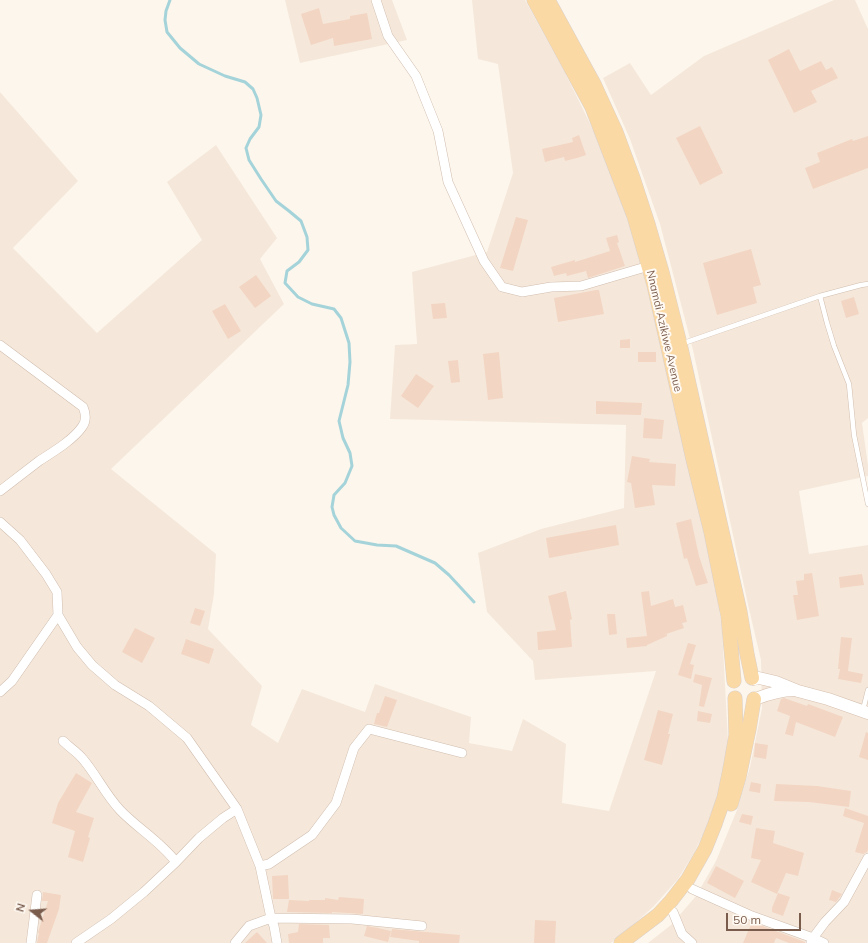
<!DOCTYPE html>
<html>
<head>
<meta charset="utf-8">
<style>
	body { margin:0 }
	#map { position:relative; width:868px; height:943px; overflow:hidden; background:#fdf6ec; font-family:Mulish,sans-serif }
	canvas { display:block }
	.north { position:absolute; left:12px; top:891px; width:40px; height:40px; -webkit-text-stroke:3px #fffaf3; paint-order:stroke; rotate:287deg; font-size:11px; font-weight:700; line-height:16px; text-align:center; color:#7a5c4d }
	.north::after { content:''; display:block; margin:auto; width:14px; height:18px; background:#7a5c4d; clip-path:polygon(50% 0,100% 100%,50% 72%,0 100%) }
	.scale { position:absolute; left:726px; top:913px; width:75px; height:18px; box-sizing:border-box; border:2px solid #7a5c4d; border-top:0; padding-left:5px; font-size:12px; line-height:14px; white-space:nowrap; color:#7a5c4d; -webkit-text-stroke:3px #fffaf3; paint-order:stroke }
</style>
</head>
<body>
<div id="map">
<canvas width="868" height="943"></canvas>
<div class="north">N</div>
<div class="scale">50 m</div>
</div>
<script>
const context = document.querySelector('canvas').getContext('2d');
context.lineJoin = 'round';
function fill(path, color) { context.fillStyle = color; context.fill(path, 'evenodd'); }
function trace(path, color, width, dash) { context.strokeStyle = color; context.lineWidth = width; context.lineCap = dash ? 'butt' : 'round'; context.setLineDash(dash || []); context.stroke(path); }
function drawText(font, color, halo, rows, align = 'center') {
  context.font = font + ' Mulish,sans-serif'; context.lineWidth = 4; context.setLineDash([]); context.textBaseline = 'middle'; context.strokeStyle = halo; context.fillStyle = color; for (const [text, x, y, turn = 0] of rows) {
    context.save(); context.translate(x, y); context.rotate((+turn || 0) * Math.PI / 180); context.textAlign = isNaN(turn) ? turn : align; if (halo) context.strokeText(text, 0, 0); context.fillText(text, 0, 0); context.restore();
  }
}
fill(new Path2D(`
	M 285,0 L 392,0 L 407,40 L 300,63 Z
	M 472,0 L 525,0 L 563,69 L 582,107 L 604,153 L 627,217 L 656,314 L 702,523 L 716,589 L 722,628 L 728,742 L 718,798 L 706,828 L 694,853 L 678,879 L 654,906 L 634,924 L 611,943 L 0,943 L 0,92 L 78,181 L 13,248 L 97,333 L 202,240 L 167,182 L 216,145 L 277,238 L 260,259 L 284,304 L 111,469 L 216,554 L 214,594 L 208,629 L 262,686 L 251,725 L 278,743 L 302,689 L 365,712 L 375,684 L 471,717 L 469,743 L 512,751 L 523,719 L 566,744 L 562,803 L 609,811 L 656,671 L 535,680 L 533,661 L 487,612 L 478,553 L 541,529 L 624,508 L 626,425 L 390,419 L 395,345 L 417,344 L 412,272 L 487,252 L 513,173 L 498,64 L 478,59 Z
	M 834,0 L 855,0 L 868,29 L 868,418 L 862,423 L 868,465 L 868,476 L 799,491 L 809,554 L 868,545 L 868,943 L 648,943 L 671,925 L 696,896 L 716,861 L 737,810 L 750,767 L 762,708 L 761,660 L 749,609 L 693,350 L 660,224 L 630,139 L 603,78 L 630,63 L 651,95 L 704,56 Z`), '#f5e8da');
trace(new Path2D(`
	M 170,0 L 166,11 L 165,20 L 167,32 L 180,48 L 199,64 L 225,76 L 245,82 L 253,89 L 257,98 L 261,115 L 259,127 L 250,139 L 246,148 L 249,160 L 261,179 L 276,201 L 289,211 L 301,221 L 307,237 L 308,250 L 299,262 L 287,271 L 285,283 L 298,297 L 312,304 L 334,309 L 341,318 L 349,343 L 350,362 L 348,385 L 339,421 L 343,438 L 350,453 L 352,466 L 345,483 L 334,495 L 332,507 L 334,515 L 341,528 L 355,541 L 377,545 L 396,546 L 435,563 L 449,575 L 474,602`), '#a5d3da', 3);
fill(new Path2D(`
	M 319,8 L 323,24 L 350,19 L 350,16 L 367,13 L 372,39 L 334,46 L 333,38 L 311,45 L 301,14 Z
	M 789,49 L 800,71 L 821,61 L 826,70 L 832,67 L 838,78 L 811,91 L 817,102 L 794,113 L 768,60 Z
	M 700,126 L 723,173 L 700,185 L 676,138 Z
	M 579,135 L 586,155 L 577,158 L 565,161 L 564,157 L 545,162 L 542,149 L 573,142 L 572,138 Z
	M 868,136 L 868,168 L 813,189 L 805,168 L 820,162 L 817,153 L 852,139 L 853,141 Z
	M 516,217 L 528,220 L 513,271 L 500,268 Z
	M 617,235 L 619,242 L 617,243 L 625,266 L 588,278 L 586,271 L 567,276 L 566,273 L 554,276 L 551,267 L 575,260 L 575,262 L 610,251 L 606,238 Z
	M 751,249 L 761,285 L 753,287 L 757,303 L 717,315 L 703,263 Z
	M 256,275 L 271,296 L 255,308 L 239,287 Z
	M 596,290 L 599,290 L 604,314 L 558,322 L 554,298 Z
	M 854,297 L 859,314 L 846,318 L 841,301 Z
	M 445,303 L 447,318 L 433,319 L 431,304 Z
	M 225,304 L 241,331 L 228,339 L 212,311 Z
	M 630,339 L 630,348 L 620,348 L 620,340 Z
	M 499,352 L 503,398 L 488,400 L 483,354 Z
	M 638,352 L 656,352 L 656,362 L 638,362 Z
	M 458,360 L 460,382 L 451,383 L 448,361 Z
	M 416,374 L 434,386 L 418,408 L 401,396 Z
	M 596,401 L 642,403 L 641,415 L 596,414 Z
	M 644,418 L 664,420 L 662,439 L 643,438 Z
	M 632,456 L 650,459 L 649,462 L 676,464 L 675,486 L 652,485 L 655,505 L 635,508 L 631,483 L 627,482 Z
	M 691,519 L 699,556 L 708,583 L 696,586 L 687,558 L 684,559 L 676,523 Z
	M 616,525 L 619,545 L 549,558 L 546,538 Z
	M 812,573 L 819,616 L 797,620 L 793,595 L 798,595 L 796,581 L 804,580 L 804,574 Z
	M 862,574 L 864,585 L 840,588 L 839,577 Z
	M 566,591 L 572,619 L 570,620 L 572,647 L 538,650 L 537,632 L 556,630 L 548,596 Z
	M 649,591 L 651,606 L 673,599 L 675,607 L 683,605 L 687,622 L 682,623 L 684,628 L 663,635 L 667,634 L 667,636 L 647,645 L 647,646 L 627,648 L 626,638 L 647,636 L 641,592 Z
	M 195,608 L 205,611 L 200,626 L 190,623 Z
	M 607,614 L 615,614 L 617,634 L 609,635 Z
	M 135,628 L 155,638 L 142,663 L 122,652 Z
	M 841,637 L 852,638 L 848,671 L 863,674 L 861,683 L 838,679 L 840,669 L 838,669 Z
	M 186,639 L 214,649 L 209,664 L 181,654 Z
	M 688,643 L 696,645 L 690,664 L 694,665 L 691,679 L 678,675 Z
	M 695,674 L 712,678 L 704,707 L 699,706 L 702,685 L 693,682 Z
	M 385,696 L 397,700 L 387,727 L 374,724 L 377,713 L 379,713 Z
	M 784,698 L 807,706 L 808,704 L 843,717 L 835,737 L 796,722 L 793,736 L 785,734 L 790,716 L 777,711 L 781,699 Z
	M 658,710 L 673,714 L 668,734 L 670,734 L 662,765 L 644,760 Z
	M 698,711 L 712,714 L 710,723 L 697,721 Z
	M 866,732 L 868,733 L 868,760 L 859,757 Z
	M 755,743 L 768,745 L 766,759 L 754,757 Z
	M 76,773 L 92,783 L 76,812 L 94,818 L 88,837 L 90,838 L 83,862 L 68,857 L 75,831 L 52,823 L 58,803 Z
	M 751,782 L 761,784 L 760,793 L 749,791 Z
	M 776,784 L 817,786 L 851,791 L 849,807 L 809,802 L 774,801 Z
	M 845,808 L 868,816 L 868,850 L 867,852 L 863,854 L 855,852 L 864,823 L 843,816 Z
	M 742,814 L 753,816 L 751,825 L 739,822 Z
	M 756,828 L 775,831 L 773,843 L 804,853 L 798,876 L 786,873 L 777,894 L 751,882 L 761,860 L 751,858 Z
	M 716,866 L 744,881 L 735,898 L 707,883 Z
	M 288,875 L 289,899 L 273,899 L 272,876 Z
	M 832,890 L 842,894 L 836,902 L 829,900 Z
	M 43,892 L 61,895 L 59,909 L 47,943 L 37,943 L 39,933 L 38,933 L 39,929 L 48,901 L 42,901 Z
	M 778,893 L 790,897 L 783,916 L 772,912 L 772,908 Z
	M 339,897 L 364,899 L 363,914 L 332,912 L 332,913 L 287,912 L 289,900 L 309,901 L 309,900 L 325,900 L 325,898 L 338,900 Z
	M 535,920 L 556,921 L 555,943 L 534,943 Z
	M 752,922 L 805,942 L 805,943 L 789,943 L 776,938 L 774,943 L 743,943 Z
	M 299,924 L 329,925 L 330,938 L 323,938 L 323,943 L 289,943 L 288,934 L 298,932 Z
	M 367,926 L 378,928 L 391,931 L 388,942 L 364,936 Z
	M 392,929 L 460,935 L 459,943 L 419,943 L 419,941 L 390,937 Z
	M 257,932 L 267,943 L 245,943 Z`), '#f3d5c3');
const lane = new Path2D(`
	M 820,296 L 827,323 L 834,346 L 849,384 L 854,435 L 868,504
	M 681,344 L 820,296 L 861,285 L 868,284
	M 863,710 L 868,690`);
const street = new Path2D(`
	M 376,0 L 388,36 L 416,76 L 438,131 L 448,182 L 484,261 L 502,287 L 522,292 L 551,287 L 581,286 L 649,266
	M 0,345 L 83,407 C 86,414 87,420 82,427 C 73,440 53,452 39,461 C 26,471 13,481 0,491
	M 0,522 L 20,540 L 46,574 L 57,592 L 58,615 L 12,681 L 0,692
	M 58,615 L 77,647 L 92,665 L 115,685 L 149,706 L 187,738 L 237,809 L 260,866 L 271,918 L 274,926 L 277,943
	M 63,741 C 69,747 77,752 82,758 C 96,774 105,794 120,810 C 137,828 160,841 176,862
	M 260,866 L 269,864 L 312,835 L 336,803 L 354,748 L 369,729 L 462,753
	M 692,889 L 752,916 L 813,938 L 811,943
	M 673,912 L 682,934 L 692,943
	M 31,943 L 37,895
	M 76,943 L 111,919 L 144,892 L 176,862 L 199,838 L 223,818 L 237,809
	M 235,943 L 249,926 L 271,918 L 352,919 L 422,926
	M 824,943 L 813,938 L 825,922 L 844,902 L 868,858`);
const secondary = new Path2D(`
	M 754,679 L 759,678 L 776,682 L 798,691 L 828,699 L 868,713
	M 755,699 C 768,694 780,690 794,690`);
const primary = new Path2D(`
	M 534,0 L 592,107 L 634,216 L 654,285 L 693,459 L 711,532 L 728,616 L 734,681
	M 548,0 L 594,84 L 616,132 L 633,178 L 648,224 L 662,272 L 680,344 L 740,612 L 747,654 L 752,678
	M 731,804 L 739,777 L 749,729 L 754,699
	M 621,943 L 658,915 L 671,901 L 688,879 L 705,849 L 715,824 L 724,798 L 730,769 L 736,735 L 735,698`);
trace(lane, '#d1beb0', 5.5);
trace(street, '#d1beb0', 10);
trace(secondary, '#d6c0b0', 13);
trace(primary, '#dad1cd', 15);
trace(lane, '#fff', 4.5);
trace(street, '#fff', 9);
trace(secondary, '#fff', 12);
trace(primary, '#fbd9a5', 14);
drawText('11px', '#7a5c4d', '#fffaf3', [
	["Nnamdi Azikiwe Avenue",664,331,77]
]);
</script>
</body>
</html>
